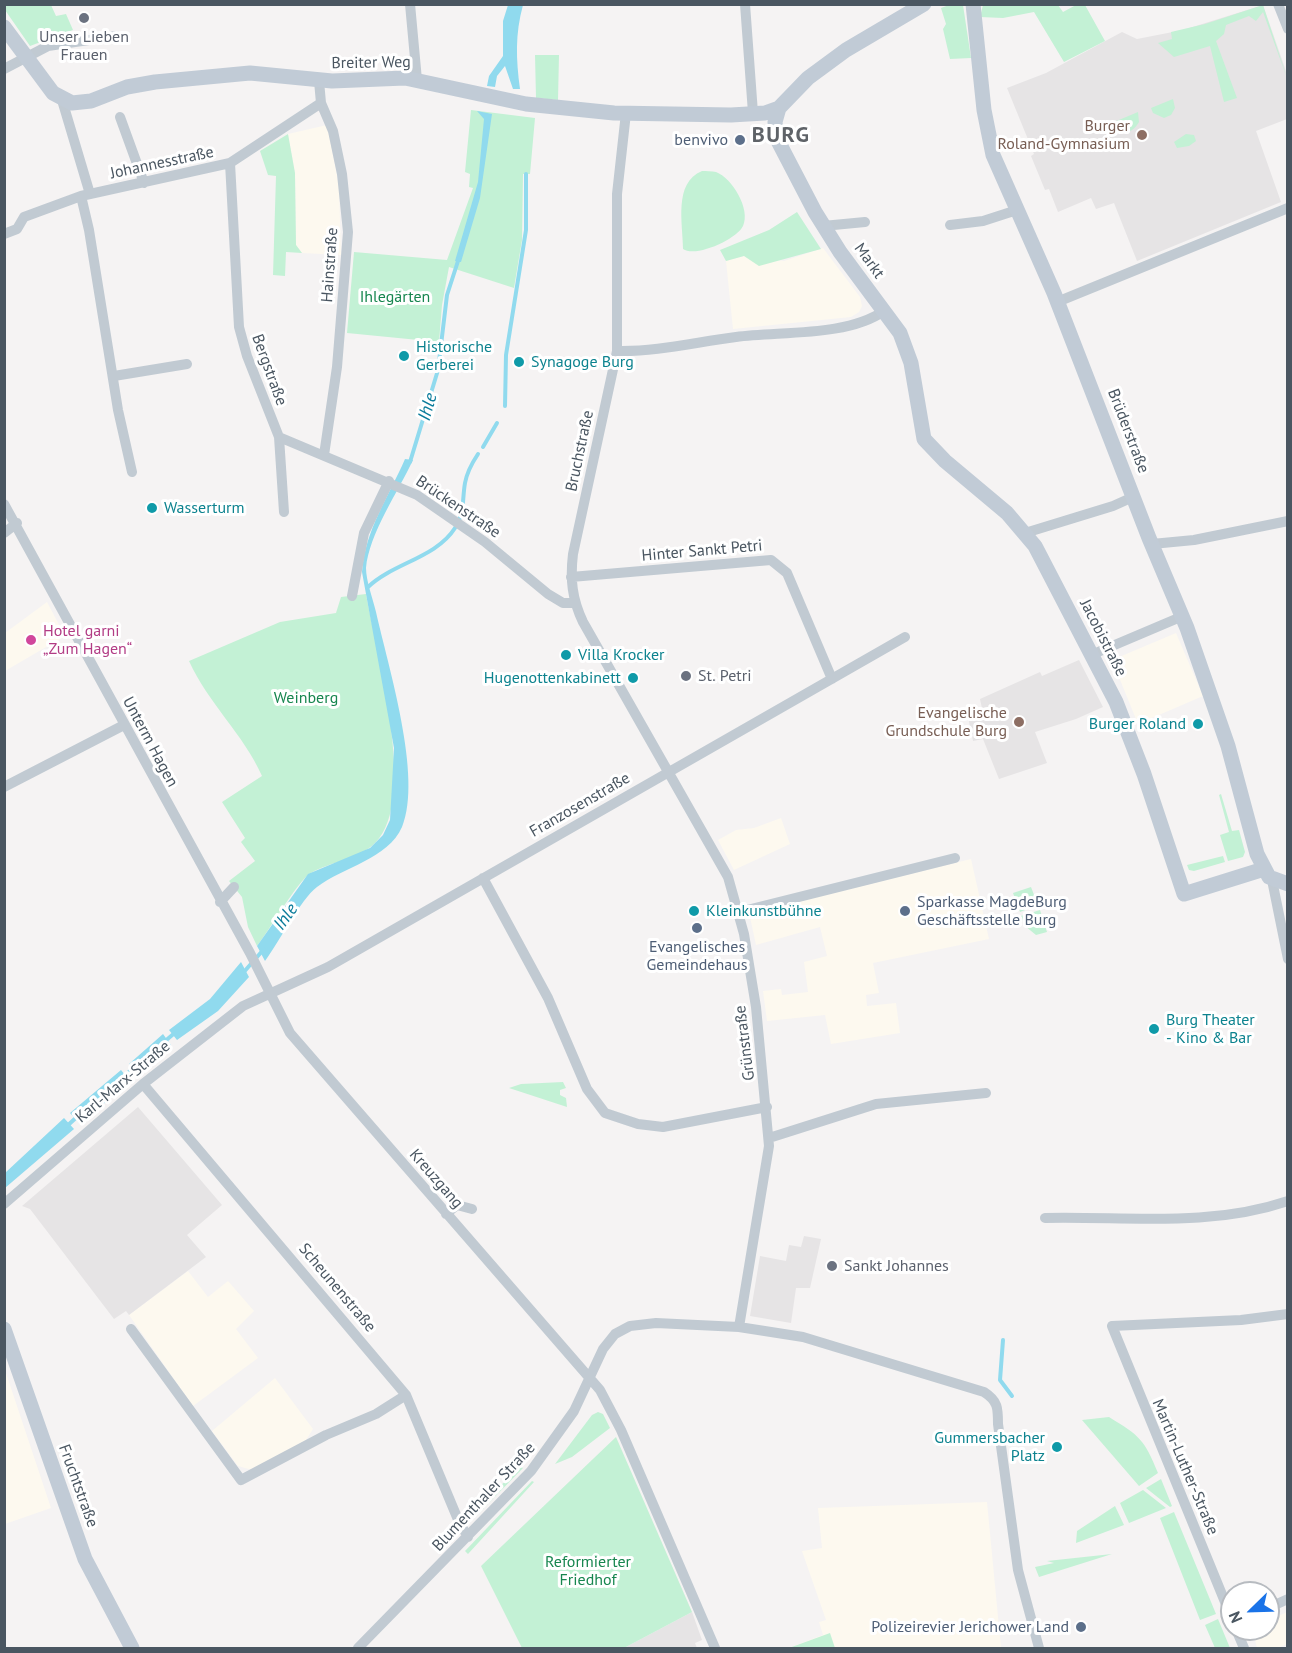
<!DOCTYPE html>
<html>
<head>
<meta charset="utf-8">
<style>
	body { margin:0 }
	#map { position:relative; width:1292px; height:1653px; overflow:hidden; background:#f5f3f3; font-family:"PT Sans",sans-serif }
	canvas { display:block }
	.frame { position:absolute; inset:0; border:6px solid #4a5661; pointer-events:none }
	.north { position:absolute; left:1220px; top:1581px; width:60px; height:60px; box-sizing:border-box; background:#fff; border:2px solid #b7bbc0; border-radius:50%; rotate:247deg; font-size:16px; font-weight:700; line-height:24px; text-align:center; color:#4a5661 }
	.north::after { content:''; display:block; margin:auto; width:21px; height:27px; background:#1a73e8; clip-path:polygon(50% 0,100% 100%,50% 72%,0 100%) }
</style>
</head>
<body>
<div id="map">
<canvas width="1292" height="1653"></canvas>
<div class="frame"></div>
<div class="north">N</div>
</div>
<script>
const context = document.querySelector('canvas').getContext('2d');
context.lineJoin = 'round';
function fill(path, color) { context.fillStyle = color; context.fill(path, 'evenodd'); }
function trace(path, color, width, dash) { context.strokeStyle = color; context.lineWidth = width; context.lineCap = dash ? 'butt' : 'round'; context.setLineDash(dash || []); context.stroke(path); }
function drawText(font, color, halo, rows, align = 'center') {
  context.font = font + ' "PT Sans",sans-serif'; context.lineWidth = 6; context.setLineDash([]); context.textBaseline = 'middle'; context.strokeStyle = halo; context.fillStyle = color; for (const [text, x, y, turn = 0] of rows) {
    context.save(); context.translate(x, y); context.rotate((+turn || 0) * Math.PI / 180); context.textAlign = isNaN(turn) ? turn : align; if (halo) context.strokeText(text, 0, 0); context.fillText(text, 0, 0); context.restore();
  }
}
fill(new Path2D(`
	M 327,125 L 339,186 L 341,255 L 302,253 L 296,245 L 295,173 L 288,134 Z
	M 823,248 L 860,297 L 862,306 L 859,312 L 851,317 L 733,329 L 726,261 L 744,256 L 784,261 Z
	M 47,602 L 65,636 L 5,671 L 5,633 Z
	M 1176,633 L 1203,696 L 1138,724 L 1112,660 Z
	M 781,818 L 790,844 L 734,870 L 718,840 L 736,830 L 754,828 Z
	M 971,859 L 989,939 L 873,963 L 879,993 L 866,995 L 867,1006 L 896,1003 L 900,1033 L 831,1044 L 825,1015 L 767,1021 L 763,991 L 781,989 L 782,995 L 808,992 L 804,962 L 827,956 L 820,927 L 756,945 L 750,917 L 752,913 Z
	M 188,1271 L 208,1297 L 228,1281 L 254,1311 L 236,1329 L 258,1358 L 193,1406 L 129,1315 Z
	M 4,1367 L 51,1508 L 5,1524 L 4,1524 Z
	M 275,1378 L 313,1429 L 306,1440 L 253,1470 L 245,1468 L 238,1466 L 212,1431 Z
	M 987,1502 L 1001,1648 L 789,1648 L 823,1635 L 819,1622 L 826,1620 L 802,1551 L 822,1548 L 818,1508 Z
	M 1287,1612 L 1287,1644 L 1278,1648 L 1257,1648 L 1254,1636 L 1257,1629 L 1268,1629 L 1268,1621 Z`), '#fdf9ef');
fill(new Path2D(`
	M 1263,5 L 1287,74 L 1287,119 L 1256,131 L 1281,202 L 1137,261 L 1114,203 L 1096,209 L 1091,198 L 1058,212 L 1049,189 L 1045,190 L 1031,156 L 1034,154 L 1007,88 L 1046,73 L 1122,32 L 1137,39 L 1183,30 Z
	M 1079,660 L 1103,707 L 1076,719 L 1035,732 L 1047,763 L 999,779 L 983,739 L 973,741 L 968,717 L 983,713 L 980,699 L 1040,672 L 1042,676 Z
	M 138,1107 L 222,1205 L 187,1235 L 206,1257 L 129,1315 L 126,1311 L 114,1319 L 30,1209 L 22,1206 Z
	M 804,1236 L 821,1239 L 810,1288 L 796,1288 L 791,1323 L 750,1316 L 760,1256 L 786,1261 L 789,1245 L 801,1247 Z
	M 692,1612 L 702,1640 L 695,1643 L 697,1648 L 624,1648 Z`), '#e6e4e5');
fill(new Path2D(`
	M 4,5 L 51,5 L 56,16 L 66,14 L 73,30 L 30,46 L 5,10 Z
	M 949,5 L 963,5 L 971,58 L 950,59 L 943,29 L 946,24 L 941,8 Z
	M 983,5 L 1058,5 L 1063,12 L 1076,5 L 1085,5 L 1105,41 L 1064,62 L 1034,12 L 1003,18 L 980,17 Z
	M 1263,5 L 1287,78 L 1263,12 L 1256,21 L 1249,16 L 1226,25 L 1224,34 L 1216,41 L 1237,98 L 1224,102 L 1210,46 L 1174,57 L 1158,43 L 1172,39 L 1171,32 L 1205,24 Z
	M 535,55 L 559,55 L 558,100 L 536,98 Z
	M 1173,99 L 1175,108 L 1171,115 L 1164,118 L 1153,113 L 1151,108 Z
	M 471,110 L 535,118 L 530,174 L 523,174 L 522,240 L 514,288 L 449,267 L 442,305 L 439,342 L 347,333 L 354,252 L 447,260 L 473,188 L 469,187 L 470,174 L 465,172 Z
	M 1138,112 L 1139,122 C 1134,131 1125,136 1117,128 L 1114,122 Z
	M 288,134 L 295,173 L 296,245 L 302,253 L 286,252 L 285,276 L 273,275 L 276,176 L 268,175 L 260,151 Z
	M 1186,134 L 1194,135 L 1196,141 L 1189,146 L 1177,148 L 1174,142 Z
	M 702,171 C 706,171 712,171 716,172 C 732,178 751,209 743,226 C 737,239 696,258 683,249 C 683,224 673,183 702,171 Z
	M 797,212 L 821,249 L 759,266 L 744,256 L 726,261 L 720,250 L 769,230 Z
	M 366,594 C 376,651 418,799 376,842 C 359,860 331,861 311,873 C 298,880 269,931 257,946 L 248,927 L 242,897 L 229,881 L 255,861 L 241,842 L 245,838 L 222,802 L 262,776 C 244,735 208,703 189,661 L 280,622 L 336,613 L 341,597 Z
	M 1221,794 L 1232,831 L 1239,830 L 1245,852 L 1243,857 L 1228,861 L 1220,835 L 1229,832 L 1219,795 Z
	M 1223,856 L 1225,862 L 1194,871 L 1189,870 L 1187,865 Z
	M 1031,887 L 1038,905 L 1020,912 L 1013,893 Z
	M 1040,910 L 1047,932 L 1036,935 L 1025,926 L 1021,916 Z
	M 563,1082 L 566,1088 L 560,1090 L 560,1095 L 566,1098 L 567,1107 L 509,1088 L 521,1084 Z
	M 598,1412 L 603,1414 L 610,1428 L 572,1457 L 555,1464 L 592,1415 Z
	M 1109,1417 C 1140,1436 1144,1439 1158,1473 L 1139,1486 L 1082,1420 Z
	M 616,1437 L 692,1612 L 624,1648 L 522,1648 L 481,1566 Z
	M 520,1466 L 523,1468 L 476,1516 L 468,1519 Z
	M 1161,1479 L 1172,1506 L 1170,1507 L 1146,1488 Z
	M 532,1481 L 534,1482 L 468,1554 L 465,1551 Z
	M 1143,1490 L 1166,1508 L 1129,1523 L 1120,1503 Z
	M 1115,1506 L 1124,1525 L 1076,1543 L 1077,1531 Z
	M 1174,1512 L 1216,1614 L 1200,1620 L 1160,1518 Z
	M 1112,1554 L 1039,1577 L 1035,1567 L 1054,1563 L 1047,1561 Z
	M 1218,1619 L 1230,1648 L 1215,1648 L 1205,1625 Z
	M 830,1633 L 835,1648 L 789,1648 Z`), '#c3f1d5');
fill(new Path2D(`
	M 508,5 L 523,5 C 515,34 516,59 520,89 L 513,89 L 505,66 L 497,76 L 495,87 L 487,86 L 489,76 L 503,56 L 503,21 Z
	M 477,111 L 492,114 L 480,198 L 461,262 L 455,261 L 478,182 L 484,119 Z
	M 405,459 L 413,460 C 398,492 369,534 366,568 C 366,581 373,599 376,612 C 388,666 423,777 402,827 C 388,859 343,867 317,887 C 300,900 280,941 265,961 L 257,946 L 308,874 L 370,848 L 383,835 L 390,820 L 394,748 L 362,572 C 365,530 389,496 405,459 Z
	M 241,962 L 249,977 L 218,1011 L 177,1040 L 169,1030 L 210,999 Z
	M 163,1034 L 171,1045 L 138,1075 L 129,1064 Z
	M 121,1070 L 130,1081 L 80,1124 L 70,1113 Z
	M 64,1118 L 74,1129 L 5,1188 L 5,1173 Z`), '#90daee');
trace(new Path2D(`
	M 505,406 L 506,355 L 526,230 L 526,174
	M 483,447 L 497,423
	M 410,462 L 438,370 L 447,295 L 459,258
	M 368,587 C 393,563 436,558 455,528 C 465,512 462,500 465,483 C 467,472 472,463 478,454
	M 243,973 L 264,949
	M 164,1042 L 177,1031
	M 123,1077 L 136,1066
	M 67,1126 L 79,1115
	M 1003,1340 L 1000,1380 L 1012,1396`), '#90daee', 4);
trace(new Path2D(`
	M 410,4 L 417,80
	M 745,4 L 753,113
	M 1278,4 L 1288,29
	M 4,69 L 48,46 L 116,36
	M 319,81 L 321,103 L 333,131 L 342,174 L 348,232 L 337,367 L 324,455
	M 62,100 L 90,194
	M 626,113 L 617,194 L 617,351 L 573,554 C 570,579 572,599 583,622 L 728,877 L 744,934 L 756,1007 L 769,1146 L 739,1327
	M 120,117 L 144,183
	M 230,163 L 239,327 L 247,356 L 279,437 L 284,512
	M 81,196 L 89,230 L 118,410 L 132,472
	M 950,225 L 983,221 L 1017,210
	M 823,226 L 865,222
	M 4,234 L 17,229 L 24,217 L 81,196 L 230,163 L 321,103
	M 1057,302 L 1288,208
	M 617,351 C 657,352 696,342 736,337 C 781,331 846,337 884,311
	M 114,376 L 187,364
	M 279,437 L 417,495 L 485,542 L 548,594 L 563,603 L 575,603
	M 4,504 L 250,953 L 290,1033 L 600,1390 L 621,1430 L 715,1648
	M 4,533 L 17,523
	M 1025,533 L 1113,506 L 1133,497
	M 1152,544 L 1194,540 L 1288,521
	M 571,577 L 771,560 L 787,573 L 832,679
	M 352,596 L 364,533 L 389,481
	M 1091,655 L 1183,616
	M 4,787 L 124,725
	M 483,878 L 548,998 L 587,1089 L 605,1113 L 638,1124 L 663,1127 L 767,1107
	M 1272,880 L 1288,959
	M 220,902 L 234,887
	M 739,912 L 955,858
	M 143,1084 L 406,1395 L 459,1522 L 468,1537
	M 769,1138 L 876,1104 L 986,1093
	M 4,1204 L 143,1084 L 243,1006 L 328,967 L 905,637
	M 446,1214 L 457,1205 L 472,1209
	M 1045,1218 C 1126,1216 1208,1228 1288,1201
	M 131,1329 L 241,1480 L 326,1435 L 376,1414 L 406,1395
	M 1268,1608 L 1288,1599
	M 1232,1619 L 1112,1326 L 1241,1320 L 1288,1314
	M 1236,1629 L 1244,1648
	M 358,1648 L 531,1471 L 574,1411 L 603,1349 L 615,1334 L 630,1326 L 656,1323 L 739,1327 L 803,1337 L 984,1392 C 998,1401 998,1408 998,1424 L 1018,1570 L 1039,1648`), '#c1cad2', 10);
trace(new Path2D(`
	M 973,4 L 984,110 L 993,155 L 1054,293 L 1149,538 L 1187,628 L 1228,746 L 1257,854 L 1269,877 L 1288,884
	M 4,27 L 53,93 L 72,103 L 91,101 L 127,87 L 155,82 L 250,73 L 332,81 L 405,78 L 526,104 L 614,113 L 731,115 L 765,113 L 779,108 L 808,78 L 846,50 L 924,4
	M 779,108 L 775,122 L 777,139 L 815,212 L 840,252 L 900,333 L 911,363 L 924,439 L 945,461 L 1007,513 L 1035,546 L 1116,702 L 1144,774 L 1184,894 L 1264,869
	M 4,1329 L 85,1559 L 132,1648`), '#c1cbd6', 15);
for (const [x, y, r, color] of [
	[84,18,6,"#6b7280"],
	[1142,135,6,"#8d6e63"],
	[740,140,6,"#5c6f8a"],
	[404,356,6,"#0f9aa8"],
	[519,362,6,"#0f9aa8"],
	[152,508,6,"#0f9aa8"],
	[31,640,6,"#d1479c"],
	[566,655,6,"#0f9aa8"],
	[686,676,6,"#6b7280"],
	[633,678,6,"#0f9aa8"],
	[1019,722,6,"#8d6e63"],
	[1198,724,6,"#0f9aa8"],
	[694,911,6,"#0f9aa8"],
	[905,911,6,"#5c6f8a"],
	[697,928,6,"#5c6f8a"],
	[1154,1029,6,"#0f9aa8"],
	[832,1266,6,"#6b7280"],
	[1057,1447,6,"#0f9aa8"],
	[1081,1627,6,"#5c6f8a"]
]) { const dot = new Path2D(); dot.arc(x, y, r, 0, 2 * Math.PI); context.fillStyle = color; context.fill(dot); trace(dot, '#fff', 2); }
drawText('16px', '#5b616d', '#fff', [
	["Unser Lieben",84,37,"center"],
	["Frauen",84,55,"center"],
	["St. Petri",698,676],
	["Sankt Johannes",844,1266]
], 'left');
drawText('16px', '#4a5661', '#fff', [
	["Breiter Weg",371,63,-1],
	["Johannesstraße",162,163,-12],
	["Markt",869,261,54],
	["Hainstraße",330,265,-86],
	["Bergstraße",269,370,70],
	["Brüderstraße",1128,431,69],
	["Bruchstraße",580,451,-78],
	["Brückenstraße",458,507,34],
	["Hinter Sankt Petri",702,551,-5],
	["Jacobistraße",1103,638,63],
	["Unterm Hagen",150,742,62],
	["Franzosenstraße",580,805,-30],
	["Grünstraße",745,1043,-97],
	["Karl-Marx-Straße",123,1082,-40],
	["Kreuzgang",436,1179,49],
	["Scheunenstraße",337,1288,50],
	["Martin-Luther-Straße",1185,1467,67],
	["Fruchtstraße",78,1486,70],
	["Blumenthaler Straße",484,1497,-47]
]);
drawText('16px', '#785e54', '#fff', [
	["Burger",1130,126],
	["Roland-Gymnasium",1130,144],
	["Evangelische",1007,713],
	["Grundschule Burg",1007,731]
], 'right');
drawText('16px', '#4e5e75', '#fff', [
	["benvivo",728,140],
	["Sparkasse MagdeBurg",917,902,"left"],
	["Geschäftsstelle Burg",917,920,"left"],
	["Evangelisches",697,947,"center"],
	["Gemeindehaus",697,965,"center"],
	["Polizeirevier Jerichower Land",1069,1627]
], 'right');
drawText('16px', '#17864f', '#fff', [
	["Ihlegärten",395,297],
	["Weinberg",306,698],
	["Reformierter",588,1562],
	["Friedhof",588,1580]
]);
drawText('16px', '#0d838f', '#fff', [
	["Historische",416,347],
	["Gerberei",416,365],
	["Synagoge Burg",531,362],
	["Wasserturm",164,508],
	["Villa Krocker",578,655],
	["Hugenottenkabinett",621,678,"right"],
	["Burger Roland",1186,724,"right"],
	["Kleinkunstbühne",706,911],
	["Burg Theater",1166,1020],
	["- Kino & Bar",1166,1038],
	["Gummersbacher",1045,1438,"right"],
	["Platz",1045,1456,"right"]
], 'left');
drawText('16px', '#b23c85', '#fff', [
	["Hotel garni",43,631],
	["„Zum Hagen“",43,649]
], 'left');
drawText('italic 18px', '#0c7c9b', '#fff', [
	["Ihle",428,407,-74],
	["Ihle",286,917,-55]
]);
context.letterSpacing = '1.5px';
drawText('bold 22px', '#5f6368', '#fff', [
	["BURG",781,136]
]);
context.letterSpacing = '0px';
</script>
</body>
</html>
